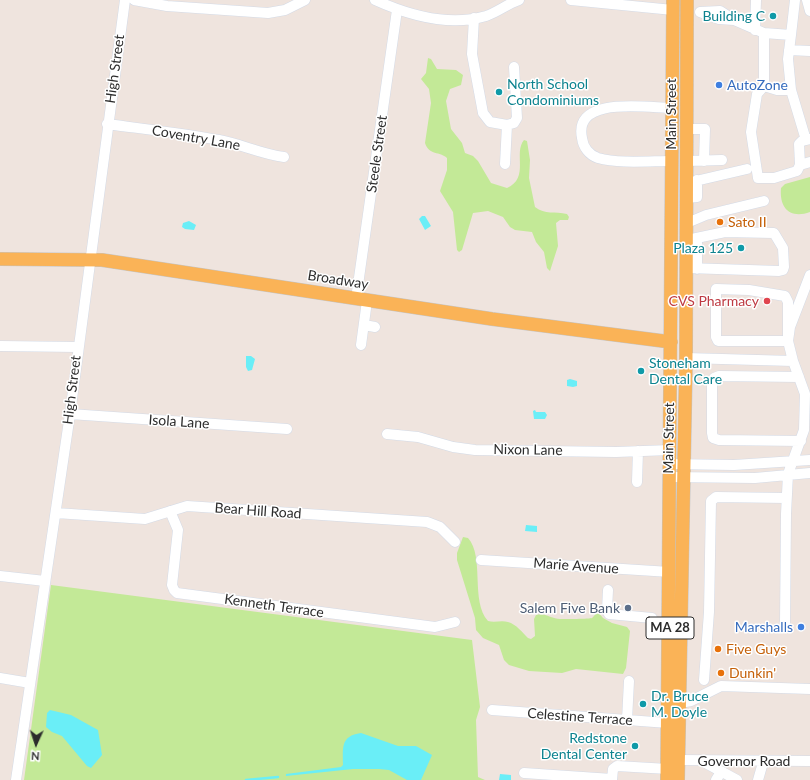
<!DOCTYPE html>
<html>
<head>
<meta charset="utf-8">
<style>
	body { margin:0 }
	#map { position:relative; width:810px; height:780px; overflow:hidden; background:#efe4de; font-family:Lato,sans-serif }
	canvas { display:block }
	.north { position:absolute; left:16px; top:724px; width:40px; height:40px; -webkit-text-stroke:3px #fff; paint-order:stroke; rotate:183deg; font-size:11px; font-weight:700; line-height:16px; text-align:center; color:#2c2c2c }
	.north::after { content:''; display:block; margin:auto; width:14px; height:18px; background:#2c2c2c; clip-path:polygon(50% 0,100% 100%,50% 72%,0 100%) }
</style>
</head>
<body>
<div id="map">
<canvas width="810" height="780"></canvas>
<div class="north">N</div>
</div>
<script>
const context = document.querySelector('canvas').getContext('2d');
context.lineJoin = 'round';
function fill(path, color) { context.fillStyle = color; context.fill(path, 'evenodd'); }
function trace(path, color, width, dash) { context.strokeStyle = color; context.lineWidth = width; context.lineCap = dash ? 'butt' : 'round'; context.setLineDash(dash || []); context.stroke(path); }
function drawText(font, color, halo, rows, align = 'center') {
  context.font = font + ' Lato,sans-serif'; context.lineWidth = 3; context.setLineDash([]); context.textBaseline = 'middle'; context.strokeStyle = halo; context.fillStyle = color; for (const [text, x, y, turn = 0] of rows) {
    context.save(); context.translate(x, y); context.rotate((+turn || 0) * Math.PI / 180); context.textAlign = isNaN(turn) ? turn : align; if (halo) context.strokeText(text, 0, 0); context.fillText(text, 0, 0); context.restore();
  }
}
fill(new Path2D(`
	M 428,58 L 431,59 L 437,69 L 456,70 L 463,75 L 461,85 L 450,89 L 446,101 L 451,129 L 462,143 L 465,153 L 473,156 L 478,161 L 491,183 L 507,188 C 530,178 513,153 524,140 L 527,141 L 530,160 L 529,178 L 535,207 C 545,215 555,211 567,214 L 569,217 L 568,220 L 560,220 L 556,223 L 558,246 L 550,271 L 547,268 L 544,252 L 536,242 L 532,232 L 515,230 L 510,227 L 503,217 L 488,211 L 473,213 L 462,250 L 459,252 L 457,250 L 453,212 L 440,191 L 447,170 L 447,158 C 440,151 429,156 425,143 L 431,103 L 429,89 L 421,79 L 426,73 Z
	M 810,177 L 810,212 C 791,219 779,209 781,188 L 785,184 Z
	M 463,537 L 468,538 C 485,557 470,601 488,621 C 495,623 501,620 508,622 C 516,624 523,633 528,638 L 531,639 L 535,636 L 534,619 L 536,615 C 544,612 552,619 560,619 C 564,619 590,619 592,618 C 595,616 595,613 598,612 L 603,618 L 612,623 L 627,627 L 630,631 L 626,668 L 623,674 L 576,669 L 562,673 L 529,671 L 509,665 L 504,660 L 499,645 L 483,638 L 476,630 L 475,618 L 457,560 L 457,553 Z
	M 51,585 L 472,640 L 480,707 L 476,720 L 478,777 L 485,780 L 24,780 Z`), '#c3e997');
fill(new Path2D(`
	M 422,216 L 425,216 L 431,226 L 425,230 L 419,219 Z
	M 189,221 L 196,225 L 194,230 L 185,229 L 182,227 L 183,223 Z
	M 246,356 L 251,356 L 255,359 L 252,370 L 248,371 L 246,367 Z
	M 570,379 L 577,381 L 577,386 L 573,387 L 567,386 L 567,380 Z
	M 535,410 L 536,412 L 545,412 L 547,415 L 545,419 L 534,419 L 533,411 Z
	M 526,525 L 537,526 L 537,532 L 525,531 Z
	M 50,710 L 71,715 L 98,730 L 102,755 L 91,768 L 87,766 L 62,736 L 52,732 L 46,727 L 47,713 Z
	M 361,733 L 398,746 L 416,746 L 432,755 L 421,780 L 407,780 L 389,770 L 379,769 L 353,769 L 286,776 L 286,774 L 341,767 L 343,765 C 343,748 340,736 361,733 Z
	M 500,774 L 511,775 L 511,780 L 499,780 Z`), '#6aeef7');
trace(new Path2D(`
	M 246,780 L 278,777`), '#6aeef7', 2.5);
const minor = new Path2D(`
	M 134,0 L 167,6 L 268,13 L 285,10 L 305,0
	M 375,0 C 408,15 449,27 486,16 C 498,12 507,4 519,0
	M 571,0 L 673,10
	M 807,0 L 810,11
	M 474,18 L 472,54 L 483,113 L 490,122 L 507,125 L 505,164
	M 734,20 L 720,11 L 700,12 L 719,19 L 734,20 L 764,33 L 791,35 L 788,59 L 791,90 L 777,90 L 764,86 L 764,33
	M 755,30 L 756,0
	M 791,35 L 795,0
	M 789,50 L 810,51
	M 764,86 L 757,94 L 751,132 L 758,178 L 774,178 L 797,171 L 800,165 L 799,144 L 802,141 L 810,139
	M 791,90 L 806,140
	M 672,108 C 648,108 573,95 582,138 C 583,147 589,155 598,158 C 619,164 650,161 672,161
	M 107,124 C 144,129 182,133 219,140 C 241,144 261,154 284,157
	M 507,125 L 514,123 L 517,118 L 514,67
	M 687,129 L 705,129 L 704,161
	M 687,161 L 722,160
	M 800,165 L 810,162
	M 687,183 L 747,169
	M 687,198 L 697,197 L 697,180
	M 687,223 L 706,215 L 764,201
	M 687,268 L 779,271 L 783,270 L 784,267 L 783,248 L 774,233 L 725,232 L 687,240
	M 697,269 L 697,238
	M 716,289 L 749,290 L 785,296 L 788,302 L 788,341 L 718,341 L 716,337 Z
	M 356,299 L 397,10
	M 364,325 L 375,327
	M 361,345 L 367,301
	M 0,346 L 77,347
	M 686,358 L 793,361 L 805,394 L 804,430 L 788,474 L 786,514 L 785,623
	M 793,361 L 788,341 L 790,327 L 810,275
	M 799,377 L 719,376 L 714,378 L 712,382 L 712,433 L 713,438 L 719,440 L 801,441
	M 70,414 L 287,429
	M 387,434 L 418,437 L 453,447 L 475,450 L 616,452 L 670,450
	M 670,464 L 734,465 L 810,460
	M 670,477 L 755,478 L 810,473
	M 637,482 L 638,451
	M 170,511 L 178,530 L 172,585 L 174,590 L 177,593 L 435,627 L 455,622
	M 56,513 L 145,519 L 187,506 L 427,522 L 440,527 L 455,542
	M 481,560 L 670,572
	M 0,576 L 45,581
	M 608,590 L 607,610 L 609,614 L 652,618
	M 0,678 L 30,683
	M 704,680 L 709,612 L 711,501 L 716,497 L 786,498
	M 680,703 L 691,701 L 721,686 L 810,689
	M 492,710 L 668,723
	M 627,720 L 629,681
	M 679,760 L 810,761
	M 702,761 L 737,780
	M 524,773 L 612,779
	M 16,780 L 70,414 L 125,0
	M 612,780 L 613,769 L 617,766 L 668,769
	M 716,780 L 721,772
	M 758,780 L 762,766 L 766,761`);
const major = new Path2D(`
	M 0,259 L 102,260 L 492,319 L 671,342
	M 667,780 L 673,0
	M 678,780 L 686,358 L 687,0`);
trace(minor, '#d3dae6', 11);
trace(major, '#c4c4c4', 14);
trace(minor, '#fff', 10);
trace(major, '#fab357', 13);
for (const [x, y, r, color] of [
	[773,16,4,"#0f9aa8"],
	[719,85,4,"#3f7fe0"],
	[499,92,4,"#0f9aa8"],
	[720,222,4,"#e8710a"],
	[741,248,4,"#0f9aa8"],
	[767,301,4,"#e0444e"],
	[641,371,4,"#0f9aa8"],
	[628,608,4,"#5c6f8a"],
	[801,627,4,"#3f7fe0"],
	[718,649,4,"#e8710a"],
	[721,673,4,"#e8710a"],
	[643,704,4,"#0f9aa8"],
	[635,746,4,"#0f9aa8"]
]) { const dot = new Path2D(); dot.arc(x, y, r, 0, 2 * Math.PI); context.fillStyle = color; context.fill(dot); trace(dot, '#fff', 1.5); }
for (const [x, y, w] of [
	[670,628,48]
]) { const box = new Path2D(); box.roundRect(x - w / 2, y - 11, w, 22, 3); context.fillStyle = '#fff'; context.fill(box); trace(box, '#2c2c2c', 1); }
drawText('bold 13px', '#2c2c2c', null, [
	["MA 28",670,628]
]);
drawText('14px', '#0d838f', '#fff', [
	["Building C",765,16],
	["North School",507,84,"left"],
	["Condominiums",507,100,"left"],
	["Plaza 125",733,248],
	["Stoneham",649,363,"left"],
	["Dental Care",649,379,"left"],
	["Dr. Bruce",651,696,"left"],
	["M. Doyle",651,712,"left"],
	["Redstone",627,738],
	["Dental Center",627,754]
], 'right');
drawText('14px', '#2c2c2c', '#fff', [
	["High Street",115,69,-82],
	["Main Street",671,114,-90],
	["Coventry Lane",196,138,10],
	["Steele Street",377,154,-82],
	["Broadway",338,280,9],
	["High Street",72,390,-83],
	["Isola Lane",179,422,4],
	["Main Street",669,438,-89],
	["Nixon Lane",528,450,1],
	["Bear Hill Road",258,511,4],
	["Marie Avenue",576,566,4],
	["Kenneth Terrace",274,606,8],
	["Celestine Terrace",580,717,4],
	["Governor Road",744,761]
]);
drawText('14px', '#366cbe', '#fff', [
	["AutoZone",727,85],
	["Marshalls",793,627,"right"]
], 'left');
drawText('14px', '#c56008', '#fff', [
	["Sato II",728,222],
	["Five Guys",726,649],
	["Dunkin'",729,673]
], 'left');
drawText('14px', '#be3a42', '#fff', [
	["CVS Pharmacy",759,301]
], 'right');
drawText('14px', '#4e5e75', '#fff', [
	["Salem Five Bank",620,608]
], 'right');
</script>
</body>
</html>
